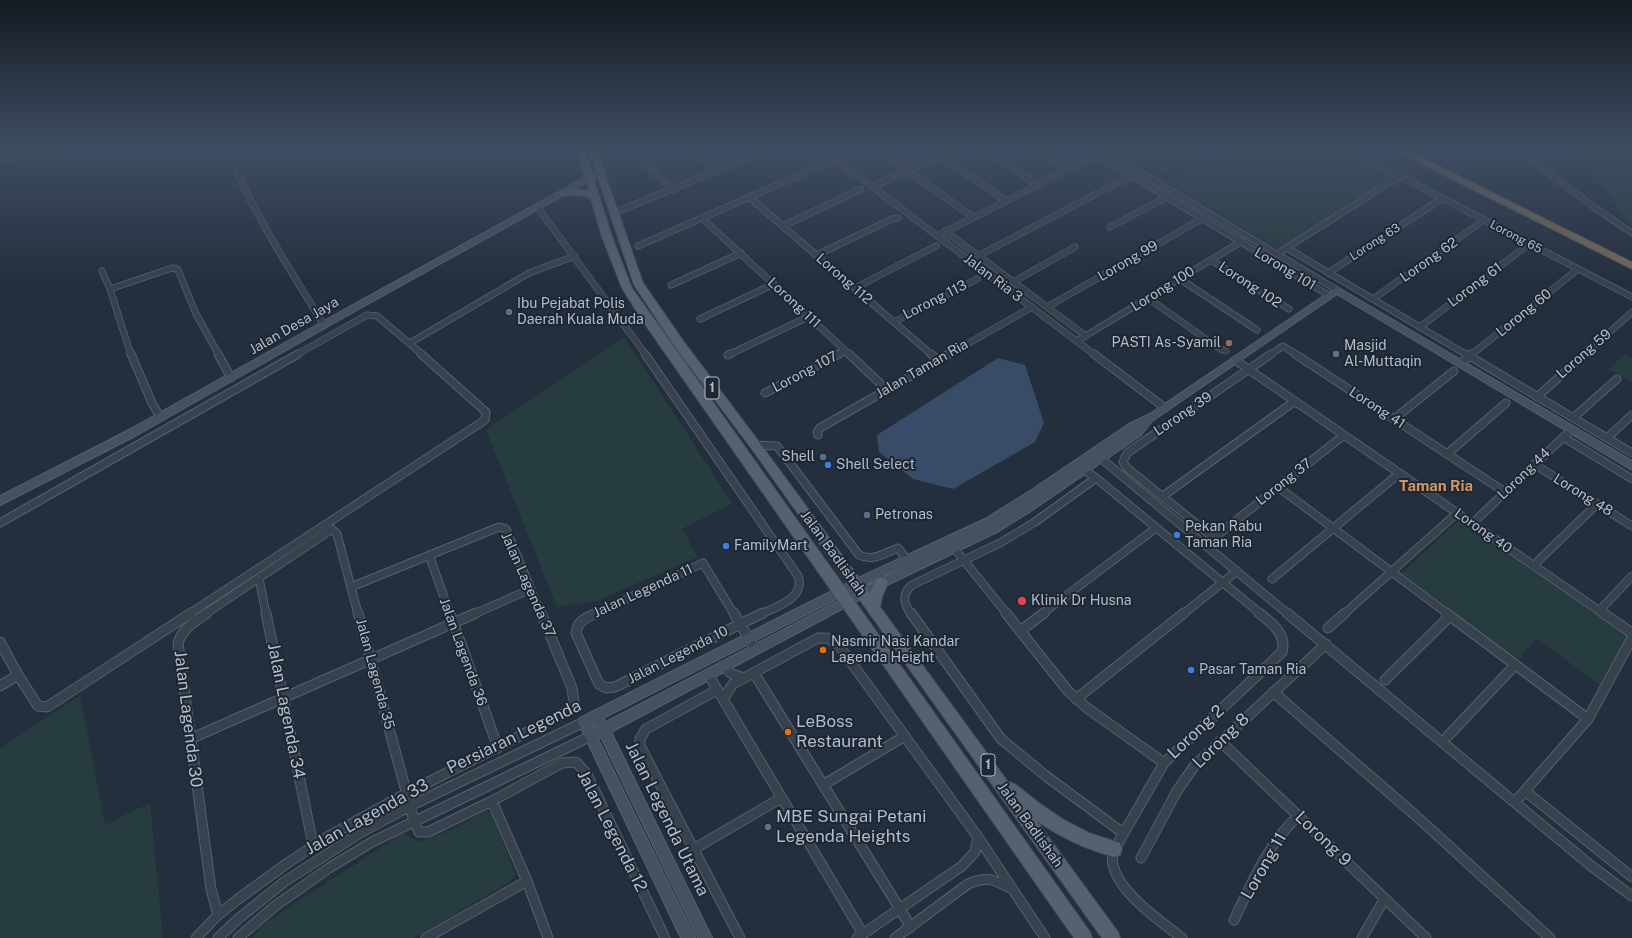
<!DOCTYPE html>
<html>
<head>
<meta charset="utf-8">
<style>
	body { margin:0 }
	canvas { display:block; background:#242f3e }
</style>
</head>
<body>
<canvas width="1632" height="938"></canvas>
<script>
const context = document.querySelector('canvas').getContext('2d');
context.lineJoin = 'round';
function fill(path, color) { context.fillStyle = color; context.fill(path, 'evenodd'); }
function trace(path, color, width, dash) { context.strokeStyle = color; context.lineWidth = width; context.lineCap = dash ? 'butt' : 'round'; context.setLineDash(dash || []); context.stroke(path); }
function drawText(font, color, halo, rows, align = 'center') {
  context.font = font + ' "Public Sans",sans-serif'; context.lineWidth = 4; context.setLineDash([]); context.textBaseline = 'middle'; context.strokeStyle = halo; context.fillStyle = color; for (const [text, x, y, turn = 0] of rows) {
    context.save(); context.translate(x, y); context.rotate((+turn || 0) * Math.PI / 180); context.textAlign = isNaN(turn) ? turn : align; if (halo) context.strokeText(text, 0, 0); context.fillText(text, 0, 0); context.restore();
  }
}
fill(new Path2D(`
	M 0,148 L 38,148 L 37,151 L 0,158 Z
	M 1118,148 L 1211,148 L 1162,175 Z
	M 1234,148 L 1336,148 L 1392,176 L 1280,250 L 1168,183 Z
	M 1575,148 L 1632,148 L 1632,225 L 1628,222 Z
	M 624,337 L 732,503 L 682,529 L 698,557 L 596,601 L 557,607 L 486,430 Z
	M 1624,354 L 1632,358 L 1632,382 L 1609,369 Z
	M 1459,520 L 1629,636 L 1600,685 L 1536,638 L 1517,662 L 1401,574 Z
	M 80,695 L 105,825 L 150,803 L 163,938 L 0,938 L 0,749 Z
	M 485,810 L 493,816 L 515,874 L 511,881 L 414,938 L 252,938 L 261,926 L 403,833 L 418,842 L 459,827 Z`), '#263c3f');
fill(new Path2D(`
	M 998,358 L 1025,365 L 1044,423 L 1035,442 L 953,489 L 913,479 L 879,452 L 877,435 Z`), '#394c67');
const streetFar2 = new Path2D(`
	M 691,148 L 716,172
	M 821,148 L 1095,355
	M 876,148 L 908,171
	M 929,148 L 941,156
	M 983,148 L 1038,185
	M 1034,148 L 1068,169
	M 1086,148 L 1330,296
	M 1100,148 L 1337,290
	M 1346,148 L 1632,297
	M 1516,148 L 1594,207 L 1632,233
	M 0,159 L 61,148
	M 945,159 L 1006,201
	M 644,162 L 673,190
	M 237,173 C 262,226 293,275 324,325
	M 912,174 L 973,217
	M 872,187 L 958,148
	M 749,197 L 932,355
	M 538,208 L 646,355
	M 614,213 L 772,148
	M 702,218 L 850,355
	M 783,226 L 861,189
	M 1110,227 L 1169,196
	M 945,231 L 1086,336
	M 937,236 L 1099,154
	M 638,246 L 836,159
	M 1287,248 L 1467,355
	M 1277,254 L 1400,176
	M 817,255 L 892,219 L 898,218
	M 978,256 L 1134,174
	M 1211,260 L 1289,309
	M 102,271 L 110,289 L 131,355
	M 1328,273 L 1443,198
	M 1180,279 L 1257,330
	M 1013,282 L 1075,247
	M 671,285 L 741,253
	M 855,288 L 936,246
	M 110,289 L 169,269 L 174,268 L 178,270 L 196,314 L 219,355
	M 1148,298 L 1220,349 L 1226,351
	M 1373,299 L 1484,220
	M 1047,307 L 1205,217
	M 700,319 L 774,284
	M 894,322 L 977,279
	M 1420,327 L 1529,244
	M 1077,341 L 1242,241
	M 410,343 L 529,273 L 575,256
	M 296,355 L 367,315 L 377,316 L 423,355
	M 728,355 L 808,317
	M 837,355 L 845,351
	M 948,355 L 1032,307
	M 1270,355 L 1283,346 L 1297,355
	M 1471,355 L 1578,269
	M 1584,355 L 1632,312`);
const streetFar1 = new Path2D(`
	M 131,354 L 152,403 L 160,417
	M 218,354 L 231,378
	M 645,354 L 798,576 C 806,598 776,607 761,614
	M 849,354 L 886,389
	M 931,354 L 938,360
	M 1094,354 L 1165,408
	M 1295,354 L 1505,492
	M 1466,354 L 1632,453
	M 728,355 L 730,354
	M 1235,360 L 1604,614
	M 1461,363 L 1472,354
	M 765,393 L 839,354
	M 1537,397 L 1585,354
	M 1573,418 L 1617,379
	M 1394,419 L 1454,371
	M 818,435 L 817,432 L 820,428 L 949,354
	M 1563,437 L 1632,479
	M 1607,438 L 1632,415
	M 755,445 L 777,446 L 859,555 C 873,562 885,553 898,548 L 907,560
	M 1447,454 L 1506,403
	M 1097,455 L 1288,614
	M 1534,464 L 1632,526
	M 1083,469 L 1096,478 L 1261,614
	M 1278,487 L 1448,614
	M 1163,496 L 1295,401
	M 1477,519 L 1571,430
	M 0,523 L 298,354
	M 1214,538 L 1127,468 L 1123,462 L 1127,453 L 1271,354
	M 1205,545 L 1344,435
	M 954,548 L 1007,614
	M 429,555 L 450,614
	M 1538,561 L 1597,504
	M 259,578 L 266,614
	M 1272,579 L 1395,477
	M 351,587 L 499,527 L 506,529 L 541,614
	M 1599,611 L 1632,576
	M 189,614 L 485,420 L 486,412 L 421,354
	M 205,614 L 332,529 L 337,534 L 358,614
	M 474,614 L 531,589
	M 595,614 L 703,563 L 734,614
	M 911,614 C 904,604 901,594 912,585 L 1000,543 L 1035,522 L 1096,478
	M 1042,614 L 1156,528
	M 1183,614 L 1237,571
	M 1344,614 L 1457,513`);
const street = new Path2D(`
	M 207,613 C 194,622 183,628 178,643 L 211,889 L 218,915
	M 266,613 L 313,845
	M 358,613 L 414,821 L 419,832 L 428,832 L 492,801 L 562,763 L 576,762 L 587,774 L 665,938
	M 450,613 L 498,748
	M 597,613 C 586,618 578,620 576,633 L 599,684 L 606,688 L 615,687 L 740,624
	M 734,613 L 740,624
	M 911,613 L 1001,739 L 1046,776 L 1123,833
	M 1006,613 L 1068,691 L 1087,708 L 1164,763
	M 1287,613 L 1590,865 L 1632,896
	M 1446,613 L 1588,719
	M 1603,613 L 1632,633
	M 740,624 L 755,649
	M 740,624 L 763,613
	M 1328,628 L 1345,613
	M 1020,631 L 1044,613
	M 0,642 L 18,675 L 38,706 L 47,707 L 191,613
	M 723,666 L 732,674 L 744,678
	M 754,673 L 911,927
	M 708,674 L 863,934
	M 1385,680 L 1450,616
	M 0,686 L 18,675
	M 717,690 L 646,729 L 640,739 L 640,746 L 740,938
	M 1273,692 L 1415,815 L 1550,938
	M 723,699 L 733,684 L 818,638 L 827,638 L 837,643 L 978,837 L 1045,938
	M 1076,699 L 1184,613
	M 1448,736 L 1515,665
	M 190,739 L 476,613
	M 1220,741 L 1426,938
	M 823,785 L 905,736
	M 1525,791 L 1632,877
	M 492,801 L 527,881 L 548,938
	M 1515,802 L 1588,719 L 1632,638
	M 694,849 L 781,798
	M 1141,858 L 1177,791 L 1195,765 L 1326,644
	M 1234,920 C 1252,883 1267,845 1298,816
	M 196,938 L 216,917 L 238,899 L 289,862 L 327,837 L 405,794 L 569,711 L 574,702 L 572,688 L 541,613
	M 218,938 L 238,919 L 284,882 L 360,833 L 410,806 L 584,722
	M 238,938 L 275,906 L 329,868 L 372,842 L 591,736
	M 426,938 L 527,881
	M 857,938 L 962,866 L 975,852 L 978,837
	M 895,938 L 968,884 C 986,876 993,879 1010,888
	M 1182,938 C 1159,920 1106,885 1113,852 L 1164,763 L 1282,652 C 1287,634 1272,623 1259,613
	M 1362,938 L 1385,898`);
const secondary = new Path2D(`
	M 597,171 L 600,171 L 604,173 L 355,311 L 135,436 L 0,505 L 0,496 L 129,430 L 349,307 Z
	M 1337,287 L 1632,461 L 1632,470 L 1337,294 L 1152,421 L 1141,435 L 1031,511 L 999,531 L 885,586 L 611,732 L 712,938 L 698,938 L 601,737 L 598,739 L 695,938 L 681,938 L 580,726 L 578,722 L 580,718 L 852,581 L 985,519 L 1030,491 L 1129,424 L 1150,414 ZM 910,564 L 606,722 L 603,718 L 860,587 ZM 594,723 L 596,727 L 593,728 L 592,725 Z`);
const primary = new Path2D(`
	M 576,148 L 584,148 L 612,237 L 632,288 L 1090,932 L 1092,938 L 1074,938 L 642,320 L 622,288 L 602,237 L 591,199 C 579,191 564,199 558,194 L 560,192 L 576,189 L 589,191 Z
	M 588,148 L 596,148 L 643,283 L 684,342 L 759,442 L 870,593 L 876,579 L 881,577 L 886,579 L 888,583 L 882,597 L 880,607 L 1008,782 L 1015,784 L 1039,803 L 1064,820 L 1089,833 L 1120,843 L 1122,849 L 1120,855 L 1114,857 C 1086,849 1059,837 1036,820 L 1118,932 L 1120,938 L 1102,938 L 751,448 L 676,348 L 634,285 Z`);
const highway = new Path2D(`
	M 590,148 L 600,148 L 597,156 L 591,156 L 589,154 Z
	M 1390,148 L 1403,148 L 1632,262 L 1632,269 Z`);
trace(streetFar2, '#565f6c', 7);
trace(streetFar1, '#565f6c', 9);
trace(street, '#565f6c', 11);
trace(secondary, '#565f6c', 2);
trace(primary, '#414a57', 2);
trace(highway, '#434c59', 2);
trace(streetFar2, '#38414e', 5.5);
trace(streetFar1, '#38414e', 7);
trace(street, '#38414e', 9);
fill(secondary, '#465061');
fill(primary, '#56606e');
fill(highway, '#746855');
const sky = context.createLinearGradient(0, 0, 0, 280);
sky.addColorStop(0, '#141a22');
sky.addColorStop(0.53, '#3f4d63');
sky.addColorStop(1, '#3f4d6300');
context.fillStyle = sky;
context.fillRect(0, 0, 1632, 280);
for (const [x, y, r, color] of [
	[509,312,4,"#5c6f8a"],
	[1229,343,4,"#8d6e63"],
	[1336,354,4,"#6b7280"],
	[823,457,4,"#5c6f8a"],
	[828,465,4,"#3f7fe0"],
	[867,515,4,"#5c6f8a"],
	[1177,535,4,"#3f7fe0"],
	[726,546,4,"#3f7fe0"],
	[1022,601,5,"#e0444e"],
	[823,650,4,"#e8710a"],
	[1191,670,4,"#3f7fe0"],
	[788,732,4,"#e8710a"],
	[768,827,4,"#5c6f8a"]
]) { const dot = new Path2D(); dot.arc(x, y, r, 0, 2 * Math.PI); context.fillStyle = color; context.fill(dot); trace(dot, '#1d2633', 1.5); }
drawText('12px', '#b4bcc9', '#1d2633', [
	["Lorong 65",1516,237,28],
	["Lorong 63",1375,242,-33]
]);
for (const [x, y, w] of [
	[712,388,14],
	[988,765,14]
]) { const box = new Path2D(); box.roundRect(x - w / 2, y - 11, w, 22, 3); context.fillStyle = '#1d2633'; context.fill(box); trace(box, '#b4bcc9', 1); }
drawText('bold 13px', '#b4bcc9', null, [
	["1",712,388],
	["1",988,765]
]);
drawText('14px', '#b4bcc9', '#1d2633', [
	["Lorong 62",1429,260,-35],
	["Lorong 99",1128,261,-30],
	["Lorong 101",1285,269,31],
	["Jalan Ria 3",993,278,37],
	["Lorong 112",844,279,41],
	["Lorong 102",1250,285,33],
	["Lorong 61",1475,285,-37],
	["Lorong 100",1163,289,-32],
	["Lorong 113",935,300,-27],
	["Lorong 111",794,303,43],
	["Lorong 60",1524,313,-39],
	["Jalan Desa Jaya",294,326,-30],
	["Lorong 59",1584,354,-41],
	["Jalan Taman Ria",922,369,-30],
	["Lorong 107",805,372,-28],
	["Lorong 41",1377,408,33],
	["Lorong 39",1183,414,-34],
	["Lorong 44",1524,474,-44],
	["Lorong 37",1284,482,-38],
	["Lorong 48",1583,495,32],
	["Lorong 40",1483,531,35],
	["Jalan Badlishah",833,553,54],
	["Jalan Lagenda 37",528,585,66],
	["Jalan Legenda 11",643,591,-25],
	["Jalan Lagenda 36",463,652,70],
	["Jalan Legenda 10",678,655,-27],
	["Jalan Lagenda 35",375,674,75],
	["Jalan Badlishah",1030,825,54]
]);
drawText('14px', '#b4bcc9', '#1d2633', [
	["Ibu Pejabat Polis",517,304],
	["Daerah Kuala Muda",517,320],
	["PASTI As-Syamil",1221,343,"right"],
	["Masjid",1344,346],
	["Al-Muttaqin",1344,362],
	["Shell",815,457,"right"],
	["Shell Select",836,465],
	["Petronas",875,515],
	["Pekan Rabu",1185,527],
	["Taman Ria",1185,543],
	["FamilyMart",734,546],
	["Klinik Dr Husna",1031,601],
	["Nasmir Nasi Kandar",831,642],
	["Lagenda Height",831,658],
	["Pasar Taman Ria",1199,670]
], 'left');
drawText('bold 15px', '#d59563', '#1d2633', [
	["Taman Ria",1436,486]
]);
drawText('17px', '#b4bcc9', '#1d2633', [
	["Jalan Lagenda 34",286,711,79],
	["Jalan Lagenda 30",188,719,83],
	["Lorong 2",1196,732,-43],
	["Persiaran Legenda",514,737,-26],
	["Lorong 8",1221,741,-44],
	["Jalan Lagenda 33",367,817,-29],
	["Jalan Legenda Utama",667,819,64],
	["Jalan Legenda 12",612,831,63],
	["Lorong 9",1323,839,44],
	["Lorong 11",1264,866,-60]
]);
drawText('17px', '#b4bcc9', '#1d2633', [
	["LeBoss",796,722],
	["Restaurant",796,742],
	["MBE Sungai Petani",776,817],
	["Legenda Heights",776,837]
], 'left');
</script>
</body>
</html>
